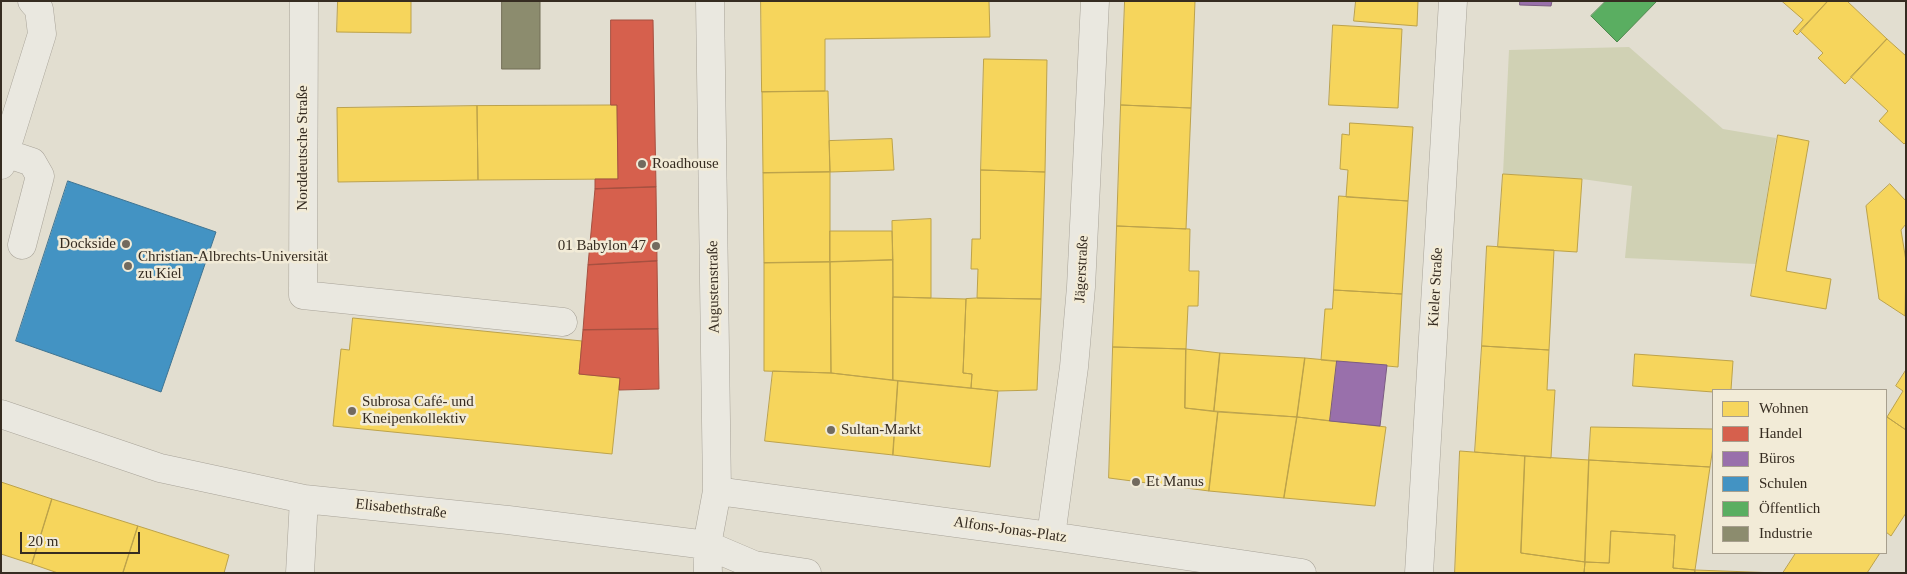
<!DOCTYPE html>
<html>
<head>
<meta charset="utf-8">
<style>
	body { margin:0 }
	#map { position:relative; width:1907px; height:574px; overflow:hidden; background:#e2ded0; font-family:Georgia,serif }
	canvas { display:block }
	.frame { position:absolute; inset:0; border:2px solid #362c21; pointer-events:none }
	.legend { position:absolute; left:1712px; top:389px; width:175px; height:165px; box-sizing:border-box; background:#f2ebd7; border:1px solid #a79f8e; margin:0; padding:6px 9px; list-style:none; font-size:15px; color:#362c21 }
	.legend li { display:flex; align-items:center; gap:10px; height:25px }
	.legend b { width:25px; border:1px solid #a79f8e }
	.scale { position:absolute; left:20px; top:532px; width:120px; height:22px; box-sizing:border-box; border:2px solid #362c21; border-top:0; padding-left:6px; font-size:15px; line-height:18px; white-space:nowrap; color:#362c21; -webkit-text-stroke:4px #f2ebd7; paint-order:stroke }
</style>
</head>
<body>
<div id="map">
<canvas width="1907" height="574"></canvas>
<div class="frame"></div>
<ul class="legend">
<li><b style="height:14px;background:#f6d55c"></b>Wohnen</li>
<li><b style="height:14px;background:#d6604d"></b>Handel</li>
<li><b style="height:14px;background:#9970ab"></b>Büros</li>
<li><b style="height:14px;background:#4393c3"></b>Schulen</li>
<li><b style="height:14px;background:#5aae61"></b>Öffentlich</li>
<li><b style="height:14px;background:#8c8c6e"></b>Industrie</li>
</ul>
<div class="scale">20 m</div>
</div>
<script>
const context = document.querySelector('canvas').getContext('2d');
context.lineJoin = 'round';
function fill(path, color) { context.fillStyle = color; context.fill(path, 'evenodd'); }
function trace(path, color, width, dash) { context.strokeStyle = color; context.lineWidth = width; context.lineCap = dash ? 'butt' : 'round'; context.setLineDash(dash || []); context.stroke(path); }
function drawText(font, color, halo, rows, align = 'center') {
  context.font = font + ' Georgia,serif'; context.lineWidth = 5; context.setLineDash([]); context.textBaseline = 'middle'; context.strokeStyle = halo; context.fillStyle = color; for (const [text, x, y, turn = 0] of rows) {
    context.save(); context.translate(x, y); context.rotate((+turn || 0) * Math.PI / 180); context.textAlign = isNaN(turn) ? turn : align; if (halo) context.strokeText(text, 0, 0); context.fillText(text, 0, 0); context.restore();
  }
}
fill(new Path2D(`
	M 1629,47 L 1723,129 L 1776,138 L 1756,264 L 1625,258 L 1632,186 L 1582,179 L 1503,174 L 1509,50 Z`), '#d0d1b4');
const homes = new Path2D(`
	M 338,1 L 411,1 L 411,33 L 337,32 Z
	M 761,1 L 989,1 L 990,37 L 825,39 L 825,91 L 762,92 Z
	M 1125,1 L 1195,1 L 1191,108 L 1121,105 Z
	M 1356,1 L 1418,1 L 1417,26 L 1354,21 Z
	M 1782,1 L 1828,1 L 1797,35 L 1793,31 L 1803,20 Z
	M 1828,1 L 1847,1 L 1887,39 L 1845,84 L 1818,58 L 1823,53 L 1800,31 Z
	M 1333,25 L 1402,29 L 1398,108 L 1329,105 Z
	M 1887,39 L 1906,56 L 1906,142 L 1904,144 L 1879,121 L 1888,111 L 1851,77 Z
	M 984,59 L 1047,60 L 1045,172 L 981,170 Z
	M 825,91 L 828,91 L 830,172 L 763,173 L 762,92 Z
	M 611,105 L 617,105 L 618,179 L 478,180 L 477,106 Z
	M 1121,105 L 1191,108 L 1186,229 L 1117,226 Z
	M 477,106 L 478,180 L 338,182 L 337,108 Z
	M 1350,123 L 1413,127 L 1408,201 L 1346,197 L 1348,170 L 1340,169 L 1342,134 L 1349,135 Z
	M 1778,135 L 1809,141 L 1786,271 L 1831,279 L 1826,309 L 1751,296 Z
	M 892,139 L 894,170 L 830,172 L 829,141 Z
	M 981,170 L 1045,172 L 1041,299 L 977,298 L 978,269 L 971,269 L 972,239 L 980,239 Z
	M 830,172 L 830,262 L 764,263 L 763,173 Z
	M 1503,174 L 1582,179 L 1577,252 L 1498,247 Z
	M 1890,184 L 1906,201 L 1906,224 L 1901,230 L 1906,261 L 1905,316 L 1879,299 L 1866,206 Z
	M 1339,196 L 1408,201 L 1402,294 L 1334,290 Z
	M 931,219 L 931,298 L 893,297 L 892,221 Z
	M 1117,226 L 1190,229 L 1189,271 L 1199,271 L 1198,306 L 1188,306 L 1186,349 L 1113,347 Z
	M 830,231 L 892,231 L 893,260 L 830,262 Z
	M 1487,246 L 1554,250 L 1549,350 L 1482,346 Z
	M 893,260 L 893,380 L 831,373 L 830,262 Z
	M 830,262 L 831,373 L 764,371 L 764,263 Z
	M 1334,290 L 1402,294 L 1398,367 L 1321,360 L 1325,309 L 1332,309 Z
	M 893,297 L 966,299 L 963,373 L 972,374 L 971,388 L 893,380 Z
	M 977,298 L 1041,299 L 1037,390 L 998,391 L 971,388 L 972,374 L 963,373 L 966,299 Z
	M 353,318 L 582,341 L 579,374 L 620,378 L 612,454 L 333,426 L 341,349 L 349,350 Z
	M 1482,346 L 1549,350 L 1547,390 L 1555,390 L 1551,458 L 1475,452 Z
	M 1113,347 L 1186,349 L 1185,408 L 1218,412 L 1209,491 L 1109,478 Z
	M 1186,349 L 1220,353 L 1214,411 L 1185,408 Z
	M 1220,353 L 1305,358 L 1297,417 L 1214,411 Z
	M 1635,354 L 1733,361 L 1731,390 L 1713,390 L 1713,392 L 1633,386 Z
	M 1305,358 L 1337,361 L 1330,421 L 1297,417 Z
	M 1906,370 L 1906,430 L 1887,417 L 1903,391 L 1896,386 Z
	M 773,371 L 831,373 L 898,381 L 893,455 L 765,441 Z
	M 898,381 L 998,391 L 990,467 L 893,455 Z
	M 1218,412 L 1297,417 L 1284,498 L 1209,491 Z
	M 1297,417 L 1386,427 L 1375,506 L 1284,498 Z
	M 1887,417 L 1906,430 L 1906,513 L 1891,536 L 1886,532 Z
	M 1591,427 L 1713,429 L 1713,447 L 1710,467 L 1589,460 Z
	M 1460,451 L 1525,456 L 1521,553 L 1585,562 L 1584,573 L 1455,573 Z
	M 1525,456 L 1589,460 L 1585,562 L 1521,553 Z
	M 1589,460 L 1710,467 L 1695,570 L 1673,568 L 1675,535 L 1611,531 L 1609,563 L 1585,562 Z
	M 1,482 L 52,499 L 32,564 L 1,554 Z
	M 52,499 L 138,526 L 123,573 L 58,573 L 32,564 Z
	M 138,526 L 229,555 L 224,573 L 123,573 Z
	M 1611,531 L 1675,535 L 1673,568 L 1695,570 L 1695,573 L 1584,573 L 1585,562 L 1609,563 Z
	M 1796,553 L 1880,553 L 1867,573 L 1783,573 Z
	M 1695,570 L 1778,573 L 1695,573 Z`);
fill(homes, '#f6d55c');
trace(homes, '#bca24a', 1);
const shops = new Path2D(`
	M 611,20 L 653,20 L 656,187 L 595,189 L 595,179 L 618,179 L 617,105 L 611,105 Z
	M 656,187 L 657,261 L 588,265 L 595,189 Z
	M 657,261 L 658,329 L 583,330 L 588,265 Z
	M 658,329 L 659,389 L 619,390 L 620,378 L 579,374 L 583,330 Z`);
fill(shops, '#d6604d');
trace(shops, '#a65040', 1);
const offices = new Path2D(`
	M 1520,1 L 1552,1 L 1551,6 L 1520,5 Z
	M 1337,361 L 1387,365 L 1380,426 L 1330,421 Z`);
fill(offices, '#9970ab');
trace(offices, '#7b5c82', 1);
const schools = new Path2D(`
	M 68,181 L 216,232 L 161,392 L 16,341 Z`);
fill(schools, '#4393c3');
trace(schools, '#3f7492', 1);
const public = new Path2D(`
	M 1606,1 L 1657,1 L 1617,42 L 1591,16 Z`);
fill(public, '#5aae61');
trace(public, '#4f874e', 1);
const industry = new Path2D(`
	M 502,1 L 540,1 L 540,69 L 502,69 Z`);
fill(industry, '#8c8c6e');
trace(industry, '#726f57', 1);
const minor = new Path2D(`
	M 304,1 L 303,295 L 563,322
	M 5,153 L 32,162 L 40,176 L 22,245
	M 1,165 L 42,34 L 39,9 L 32,1
	M 1,414 L 160,468 L 304,499 L 508,520 L 707,545 L 754,565 L 807,573
	M 717,491 L 1051,536 L 1302,573
	M 1051,536 L 1074,367 L 1081,287 L 1095,1
	M 300,573 L 304,499
	M 708,573 L 707,545 L 717,491 L 710,1
	M 1419,573 L 1453,1`);
trace(minor, '#a8a398', 29);
trace(minor, '#eae8e0', 28);
for (const [x, y, r, color] of [
	[642,164,5,"#726a5e"],
	[126,244,5,"#726a5e"],
	[656,246,5,"#726a5e"],
	[128,266,5,"#726a5e"],
	[352,411,5,"#726a5e"],
	[831,430,5,"#726a5e"],
	[1136,482,5,"#726a5e"]
]) { const dot = new Path2D(); dot.arc(x, y, r, 0, 2 * Math.PI); context.fillStyle = color; context.fill(dot); trace(dot, '#f2ebd7', 2); }
drawText('15px', '#362c21', '#f2ebd7', [
	["Norddeutsche Straße",303,148,-90],
	["Jägerstraße",1082,269,-87],
	["Augustenstraße",714,287,-91],
	["Kieler Straße",1436,287,-87],
	["Elisabethstraße",401,509,6],
	["Alfons-Jonas-Platz",1010,530,8]
]);
drawText('15px', '#362c21', '#f2ebd7', [
	["Roadhouse",652,164],
	["Dockside",116,244,"right"],
	["01 Babylon 47",646,246,"right"],
	["Christian-Albrechts-Universität",138,257],
	["zu Kiel",138,274],
	["Subrosa Café- und",362,402],
	["Kneipenkollektiv",362,419],
	["Sultan-Markt",841,430],
	["Et Manus",1146,482]
], 'left');
</script>
</body>
</html>
